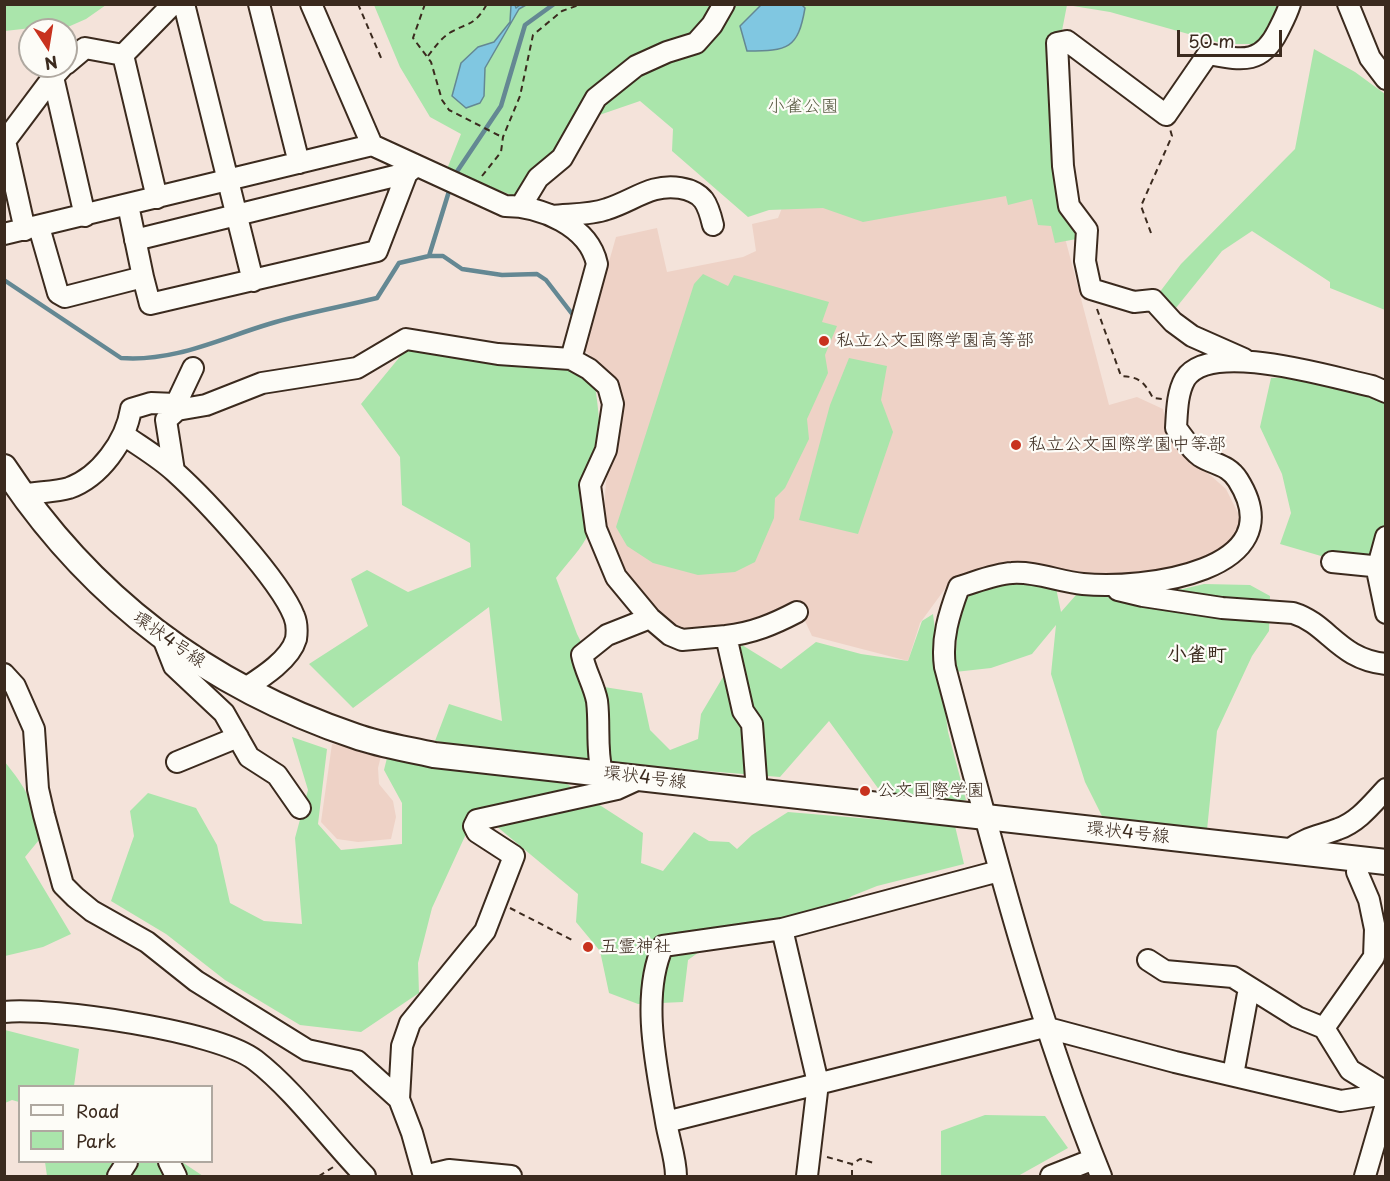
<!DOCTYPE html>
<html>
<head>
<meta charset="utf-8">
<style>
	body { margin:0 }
	#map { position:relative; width:1390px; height:1181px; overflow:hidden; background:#f4e3da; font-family:"Playpen Sans",sans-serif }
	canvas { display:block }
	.frame { position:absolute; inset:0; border:6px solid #3b2a1e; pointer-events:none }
	.legend { position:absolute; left:18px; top:1085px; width:195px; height:78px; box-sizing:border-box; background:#fdfcf7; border:2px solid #afa8a0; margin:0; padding:8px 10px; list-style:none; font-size:18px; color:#3b2a1e }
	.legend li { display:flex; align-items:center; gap:12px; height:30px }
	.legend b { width:30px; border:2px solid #afa8a0 }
	.north { position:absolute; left:18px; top:18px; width:60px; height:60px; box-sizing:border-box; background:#fdfcf7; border:2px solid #afa8a0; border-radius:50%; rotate:168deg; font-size:16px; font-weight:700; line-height:24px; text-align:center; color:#3b2a1e }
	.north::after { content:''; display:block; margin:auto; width:21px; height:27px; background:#c8321e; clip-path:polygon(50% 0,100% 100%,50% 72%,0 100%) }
	.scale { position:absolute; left:1177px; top:30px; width:105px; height:27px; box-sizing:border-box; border:3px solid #3b2a1e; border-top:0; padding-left:8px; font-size:18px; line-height:21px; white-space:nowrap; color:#3b2a1e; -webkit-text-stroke:4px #fdfcf7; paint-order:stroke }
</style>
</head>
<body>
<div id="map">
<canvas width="1390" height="1181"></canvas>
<div class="frame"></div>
<ul class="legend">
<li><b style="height:8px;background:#fdfcf7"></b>Road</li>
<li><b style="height:16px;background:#aae5ab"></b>Park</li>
</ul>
<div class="north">N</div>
<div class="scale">50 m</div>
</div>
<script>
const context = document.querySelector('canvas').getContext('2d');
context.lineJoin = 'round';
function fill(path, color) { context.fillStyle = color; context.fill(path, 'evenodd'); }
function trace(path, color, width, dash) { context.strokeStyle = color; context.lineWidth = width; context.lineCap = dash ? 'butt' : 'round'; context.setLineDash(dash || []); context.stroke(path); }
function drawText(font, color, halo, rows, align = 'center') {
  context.font = font + ' "Playpen Sans","Klee One",sans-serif'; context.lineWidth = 4.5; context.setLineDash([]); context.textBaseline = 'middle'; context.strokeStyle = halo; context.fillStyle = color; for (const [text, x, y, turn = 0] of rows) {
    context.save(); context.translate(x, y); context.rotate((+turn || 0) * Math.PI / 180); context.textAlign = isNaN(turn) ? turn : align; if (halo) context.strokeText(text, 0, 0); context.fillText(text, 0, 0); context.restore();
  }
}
fill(new Path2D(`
	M 1050,181 L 1109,405 L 1137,397 L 1163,409 L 1170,440 L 1226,489 L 1242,521 L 1237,540 L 1201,562 L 1134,578 L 981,571 L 950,582 L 920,623 L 908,661 L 812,636 L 799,608 L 784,616 L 689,635 L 646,605 L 622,575 L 603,521 L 606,482 L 619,416 L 617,394 L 606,370 L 584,350 L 616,237 L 657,228 L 667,272 L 743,257 L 756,251 L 752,224 L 778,218 L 790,188 Z
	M 332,744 L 382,752 L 378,768 L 379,784 L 393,801 L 396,817 L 391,839 L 358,842 L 337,839 L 321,822 Z`), '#eed2c6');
fill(new Path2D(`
	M 4,5 L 5,4 L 106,5 L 86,19 L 61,30 L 40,27 L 5,31 Z
	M 374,5 L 1282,5 L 1261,44 L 1224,44 L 1110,12 L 1067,5 L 1052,82 L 1082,238 L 1055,243 L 1051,226 L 1038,225 L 1032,199 L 1008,205 L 1006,196 L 863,222 L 823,208 L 769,210 L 748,217 L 672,151 L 673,129 L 640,101 L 573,124 L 523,200 L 447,169 L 461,134 L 430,117 L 400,67 Z
	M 1314,49 L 1355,72 L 1385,94 L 1385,310 L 1330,288 L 1330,282 L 1252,231 L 1222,251 L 1171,314 L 1156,297 L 1181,264 L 1295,149 Z
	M 703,274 L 728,286 L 734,275 L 829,302 L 822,322 L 837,326 L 825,355 L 828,373 L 807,419 L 809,439 L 785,488 L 775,498 L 774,518 L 755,562 L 735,572 L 698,575 L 653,563 L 627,546 L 616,527 L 694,284 Z
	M 412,342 L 556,365 L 593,375 C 602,421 605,488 589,532 C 583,548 566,564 556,578 L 577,634 L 604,687 L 642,693 L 650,730 L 670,750 L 698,739 L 701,714 L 742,645 L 781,669 L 816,642 L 861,654 L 908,661 L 922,621 L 933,614 L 948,732 L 966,800 L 959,802 L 880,791 L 829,721 L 780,777 L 559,759 L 435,741 L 449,704 L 502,721 L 489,607 L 353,708 L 309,664 L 368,626 L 351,579 L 367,570 L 408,592 L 471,567 L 470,543 L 402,505 L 400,457 L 361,404 Z
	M 849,358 L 887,366 L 881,400 L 893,432 L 858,534 L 799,520 L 830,405 Z
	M 1302,376 L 1385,399 L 1385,552 L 1375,564 L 1321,556 L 1280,544 L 1291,513 L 1282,474 L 1260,427 L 1271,378 Z
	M 1032,579 L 1055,583 L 1061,612 L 1076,595 L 1183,589 L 1204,584 L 1250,585 L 1270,596 L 1269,631 L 1252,656 L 1217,731 L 1207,830 L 1102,816 L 1085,782 L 1051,674 L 1056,625 L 1032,654 L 991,668 L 955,672 L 958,614 L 966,596 L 996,586 Z
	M 292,737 L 327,749 L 318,824 L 341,850 L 402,844 L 402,803 L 384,770 L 388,754 L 564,782 L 643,833 L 641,863 L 663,871 L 694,832 L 709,841 L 729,842 L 737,849 L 752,835 L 788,812 L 955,826 L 964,864 L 877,886 L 852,896 L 817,921 L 728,931 L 688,960 L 683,1002 L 638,1004 L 609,993 L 600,951 L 576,922 L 578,894 L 477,810 L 432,908 L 418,963 L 419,993 L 361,1032 L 300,1025 L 225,980 L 166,934 L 111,901 L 134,836 L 130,811 L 148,793 L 196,808 L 217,845 L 230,903 L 264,921 L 302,924 L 295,838 L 308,790 Z
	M 4,761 C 27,789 35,804 39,840 L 25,857 L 71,934 L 43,947 L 5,956 Z
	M 5,1030 L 79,1049 L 74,1086 L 20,1086 L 19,1102 L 12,1100 L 5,1103 Z
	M 985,1115 L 1045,1116 L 1068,1148 L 1018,1176 L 941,1176 L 941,1131 Z
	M 45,1162 L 182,1162 L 203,1176 L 47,1176 Z`), '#aae5ab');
const water = new Path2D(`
	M 762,4 L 802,5 L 805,8 C 798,49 788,51 747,51 L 740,26 Z
	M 511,5 L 515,5 L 516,8 L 520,5 L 526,5 L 519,9 L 485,68 L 484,96 L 480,103 L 466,108 L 452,96 L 461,63 L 478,47 L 494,42 L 510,22 Z`);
fill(water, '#80c7e1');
trace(water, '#648893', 1.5);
trace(new Path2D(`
	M 456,173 L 501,106 L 525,25 L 554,4
	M 429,256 L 450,188
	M 4,280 L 121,358 C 174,362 219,339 269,324 C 304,313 341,307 377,298 L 399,263 L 429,256 L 443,256 L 462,269 L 502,275 L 537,274 L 546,280 L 576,319`), '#648893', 4.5);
const minor = new Path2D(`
	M 184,4 L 253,281
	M 259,4 L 299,163
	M 311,4 L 372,145 L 505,206 C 541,206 589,226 597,264 L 571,359
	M 1348,4 L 1370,58 L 1386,79
	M 123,55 L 157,198
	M 66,64 L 85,48 L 123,55 L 173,4
	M 63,66 L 53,77 L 85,216
	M 128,205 L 143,277
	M 521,206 L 538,178 L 562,158 L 596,98 L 636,66 L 667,52 L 696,43 L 712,25 L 724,4
	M 552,216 C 570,214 590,215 607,209 C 633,201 652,183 680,188 C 704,192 708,204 713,225
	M 39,227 L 58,293 L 65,297 L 143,277 L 150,304 L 377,251 L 407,173 L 416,166
	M 25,230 L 5,141 L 53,77
	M 4,234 L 372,145
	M 135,240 L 407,173
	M 1244,359 L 1192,336 L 1173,322 L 1153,300 L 1134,302 L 1091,289 L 1085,261 L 1087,230 L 1069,206 L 1063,166 L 1057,43 L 1067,41 L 1166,115 L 1208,54 C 1242,60 1261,65 1278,31 C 1282,23 1287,14 1290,4
	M 177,410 L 176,404 L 193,368
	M 124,435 C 141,447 160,458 175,472 C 206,500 280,580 294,616 C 297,623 297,632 296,639 C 290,660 261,678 244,689
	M 174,471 L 166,420 L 177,410 L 206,405 L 262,383 L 357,368 L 406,339 L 498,354 L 571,359 L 589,369 L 608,386 L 613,404 L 606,450 L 590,485 L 596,529 L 616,577 L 650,618 L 670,635 L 682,640 L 726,636 L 743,711 L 752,724 L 757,792
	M 22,495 C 37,492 55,492 69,488 C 100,477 126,441 131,409 L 151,403 L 176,404
	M 1386,537 L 1377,570 L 1386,613
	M 1332,562 L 1372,566 L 1386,560
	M 1118,590 L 1143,596 L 1222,608 L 1293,613 C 1329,624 1338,659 1386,664
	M 726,636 C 753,633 774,624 797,612
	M 163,638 L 174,666 L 224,713 L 249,757 L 277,775 L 300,808
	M 4,674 L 15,686 L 34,729 L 38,789 L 44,815 L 63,885 L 75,897 L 92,911 L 147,942 L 196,981 L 307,1050 L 357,1061 L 399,1099
	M 177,762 L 238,737
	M 602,773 C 596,749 600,725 597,701 C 594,685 585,671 582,655 L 607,635 L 650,618
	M 1289,850 C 1304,838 1320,836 1338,829 C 1358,822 1371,805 1386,789
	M 1359,858 L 1357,872 L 1369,900 L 1375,929 L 1374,957 L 1324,1028 L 1350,1070 L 1386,1092
	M 782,929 L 818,1083 L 807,1176
	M 1148,960 L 1165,971 L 1233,977 L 1297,1017 L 1324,1028
	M 4,1012 C 53,1007 217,1031 255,1060 C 294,1090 330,1140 365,1176
	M 1233,1075 L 1249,988
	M 666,1122 L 1044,1027 L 1175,1062 L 1341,1101 L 1386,1094
	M 169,1162 L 176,1176
	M 118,1176 L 127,1162
	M 424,1176 L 412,1133 L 399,1099 L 402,1046 L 410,1023 L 485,931 L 514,856 L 477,832 L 474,826 L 477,820 L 617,789 L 641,778
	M 424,1176 L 449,1170 L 511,1176
	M 676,1176 C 676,1159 669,1140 666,1122 C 657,1069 640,997 663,946 L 782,929 L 999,871
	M 1051,1176 L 1094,1159
	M 1101,1176 C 1034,1011 991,839 945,667 C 941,639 949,614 959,587 C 976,582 994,574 1012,573 C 1035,571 1060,582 1083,584 C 1141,590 1296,572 1238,480 C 1228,464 1214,465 1200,456 C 1191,450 1183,437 1176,428 C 1177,412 1177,393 1185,379 C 1210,339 1333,378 1372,386 L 1386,392
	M 1365,1176 L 1386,1104`);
const major = new Path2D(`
	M 4,467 C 90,598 207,686 355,736 C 380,745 408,749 434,755 L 1386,862`);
trace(minor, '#3b2a1e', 24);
trace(major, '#3b2a1e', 28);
trace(new Path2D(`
	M 358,4 L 382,60
	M 425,4 L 413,38 L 431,62 L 442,100 L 449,110 L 502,137
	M 428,56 C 435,47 441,38 451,32 C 470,22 475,25 487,4
	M 482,176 L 501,152 L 503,137 L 520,96 L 533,35 L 562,11 L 582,4
	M 1151,233 L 1141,206 L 1172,136 L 1170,129
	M 1097,309 L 1121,376 C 1140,377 1144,382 1153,398 L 1162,399
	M 510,908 L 572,940
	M 827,1157 L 852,1164 L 860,1159 L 874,1163
	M 319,1176 L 335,1166
	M 852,1176 L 852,1164`), '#3b2a1e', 2, [6, 4.5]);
trace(minor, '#fdfcf7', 20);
trace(major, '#fdfcf7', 24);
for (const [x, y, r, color] of [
	[824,341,6,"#c8321e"],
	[1016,445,6,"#c8321e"],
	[865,791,6,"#c8321e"],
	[588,947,6,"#c8321e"]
]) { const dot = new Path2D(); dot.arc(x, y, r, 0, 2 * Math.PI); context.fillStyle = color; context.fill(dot); trace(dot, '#fdfcf7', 2); }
drawText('18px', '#575941', '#fdfcf7', [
	["小雀公園",803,107]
]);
drawText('18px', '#3b2a1e', '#fdfcf7', [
	["私立公文国際学園高等部",836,341],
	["私立公文国際学園中等部",1028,445],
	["公文国際学園",877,791],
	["五霊神社",600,947]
], 'left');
drawText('18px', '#3b2a1e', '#fdfcf7', [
	["環状4号線",169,640,35],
	["環状4号線",645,778,7],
	["環状4号線",1128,833,6]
]);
drawText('bold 20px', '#3b2a1e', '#fdfcf7', [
	["小雀町",1197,655]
]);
</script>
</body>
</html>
